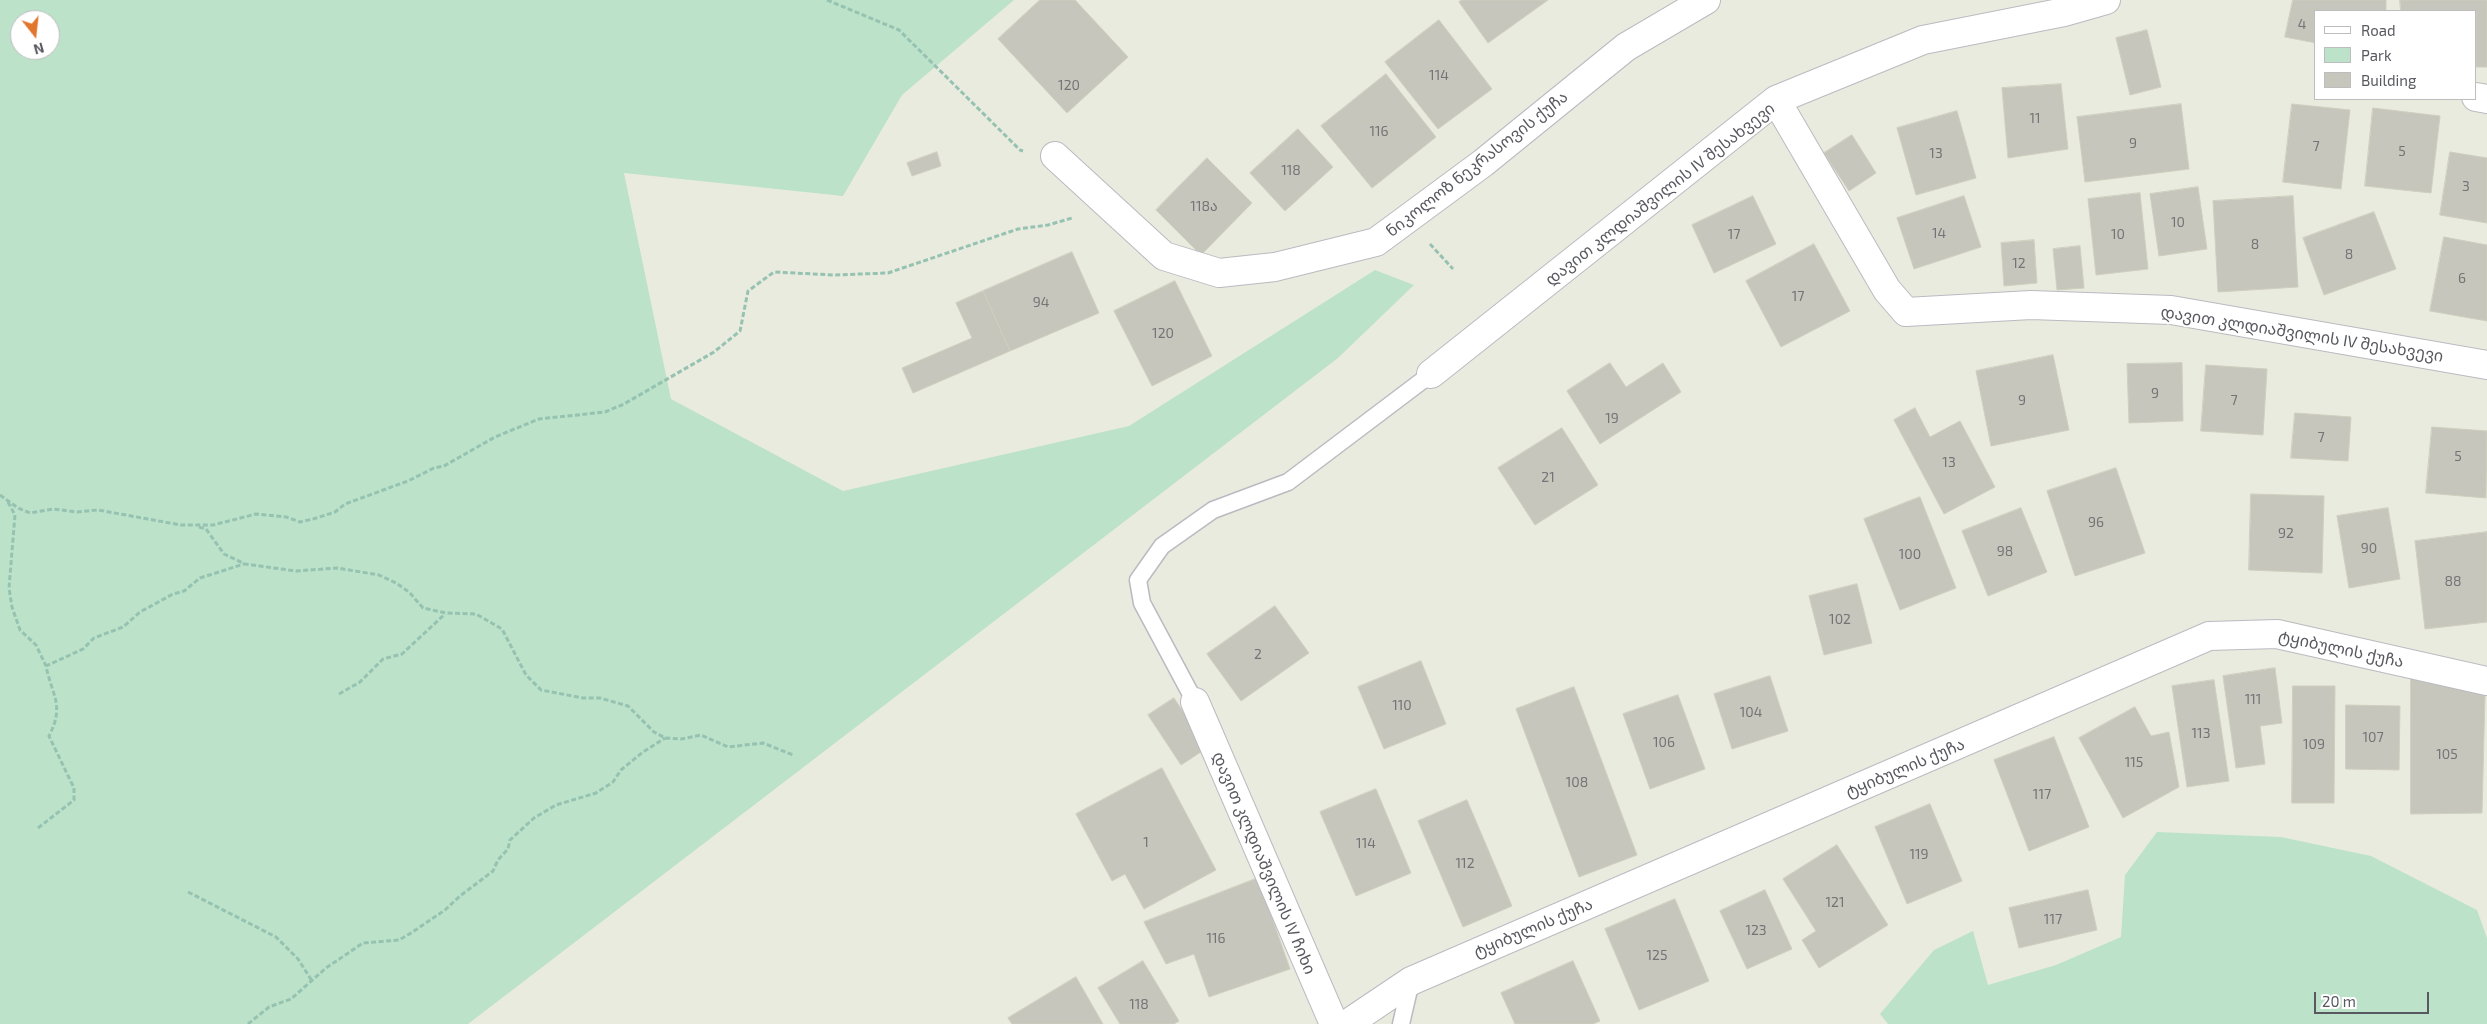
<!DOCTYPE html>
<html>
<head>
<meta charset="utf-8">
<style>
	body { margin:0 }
	#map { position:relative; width:2487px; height:1024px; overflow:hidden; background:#eaebdf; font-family:"Exo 2",sans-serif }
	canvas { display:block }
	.legend { position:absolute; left:2314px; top:10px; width:162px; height:90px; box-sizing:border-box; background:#fff; border:1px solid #bcbdbf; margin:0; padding:6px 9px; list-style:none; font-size:15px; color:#585960 }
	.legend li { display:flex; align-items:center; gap:10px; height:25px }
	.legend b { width:25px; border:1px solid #bcbdbf }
	.north { position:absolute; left:10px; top:10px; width:50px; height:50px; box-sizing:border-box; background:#fff; border:1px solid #bcbdbf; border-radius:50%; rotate:164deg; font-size:14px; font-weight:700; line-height:20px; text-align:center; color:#585960 }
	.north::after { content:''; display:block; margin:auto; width:18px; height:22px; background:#e1772f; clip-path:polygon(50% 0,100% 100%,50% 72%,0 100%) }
	.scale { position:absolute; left:2314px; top:992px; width:115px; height:22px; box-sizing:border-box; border:2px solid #585960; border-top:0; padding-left:6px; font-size:15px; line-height:18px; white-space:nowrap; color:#585960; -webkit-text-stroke:4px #fff; paint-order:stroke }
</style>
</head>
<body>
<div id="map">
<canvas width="2487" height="1024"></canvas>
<ul class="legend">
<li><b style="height:6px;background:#fff"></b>Road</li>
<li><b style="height:14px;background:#bce2c9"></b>Park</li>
<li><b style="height:14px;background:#c6c6bc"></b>Building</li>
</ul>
<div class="north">N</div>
<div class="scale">20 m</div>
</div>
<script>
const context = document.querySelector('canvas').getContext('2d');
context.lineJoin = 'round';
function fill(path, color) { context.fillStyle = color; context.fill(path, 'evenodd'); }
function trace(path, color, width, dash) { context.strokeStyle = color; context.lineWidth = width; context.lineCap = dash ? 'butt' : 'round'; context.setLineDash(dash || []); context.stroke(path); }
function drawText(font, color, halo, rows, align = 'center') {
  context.font = font + ' "Exo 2","Noto Sans Georgian",sans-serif'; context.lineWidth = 4; context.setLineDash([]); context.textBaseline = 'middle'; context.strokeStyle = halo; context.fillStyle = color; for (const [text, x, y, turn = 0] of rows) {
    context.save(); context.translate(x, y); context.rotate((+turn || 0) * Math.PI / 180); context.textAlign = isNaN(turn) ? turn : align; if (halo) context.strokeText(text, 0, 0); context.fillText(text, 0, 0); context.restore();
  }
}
fill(new Path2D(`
	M 0,0 L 1014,0 L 902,95 L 843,196 L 624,173 L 671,399 L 843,491 L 1129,426 L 1375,270 L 1414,285 L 1338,358 L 468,1024 L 0,1024 ZM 20,20 L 50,20 L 50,50 L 20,50 Z
	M 2157,832 L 2281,837 L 2371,856 L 2477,910 L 2487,938 L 2487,1024 L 1888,1024 L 1880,1014 L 1934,950 L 1973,931 L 1988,985 L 2056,965 L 2121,937 L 2125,875 Z`), '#bce2c9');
const building = new Path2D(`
	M 1040,0 L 1075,0 L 1128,57 L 1067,113 L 998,39 Z
	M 1462,0 L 1548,0 L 1488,43 L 1459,2 Z
	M 2293,0 L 2386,0 L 2386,11 L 2316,11 L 2316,43 L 2285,37 Z
	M 2400,0 L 2487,0 L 2487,67 L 2476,67 L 2476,11 L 2401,11 Z
	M 1439,20 L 1492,89 L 1438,129 L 1385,62 Z
	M 2147,30 L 2161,87 L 2130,95 L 2116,38 Z
	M 1386,74 L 1436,137 L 1372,188 L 1321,126 Z
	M 2061,84 L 2068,149 L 2008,158 L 2002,88 Z
	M 2181,104 L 2189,169 L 2085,182 L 2077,117 Z
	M 2292,104 L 2350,110 L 2341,189 L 2283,182 Z
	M 2373,108 L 2440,116 L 2431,193 L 2365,186 Z
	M 1957,111 L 1976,178 L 1916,195 L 1897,128 Z
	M 1298,129 L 1333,167 L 1285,211 L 1250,173 Z
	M 1852,135 L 1876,173 L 1849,191 L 1824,153 Z
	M 937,152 L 941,166 L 912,176 L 907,163 Z
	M 2450,152 L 2487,158 L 2487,223 L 2440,215 Z
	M 1207,158 L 1252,203 L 1201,255 L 1156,210 Z
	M 2198,187 L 2207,249 L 2159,256 L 2150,194 Z
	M 2140,193 L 2148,269 L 2096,275 L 2088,199 Z
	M 1753,196 L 1776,244 L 1714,273 L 1692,225 Z
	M 1964,196 L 1981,247 L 1914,269 L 1897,218 Z
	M 2293,196 L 2298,287 L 2218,292 L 2213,201 Z
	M 2374,212 L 2396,269 L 2324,295 L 2303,238 Z
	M 2444,237 L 2487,245 L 2487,321 L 2430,311 Z
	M 2034,240 L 2037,283 L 2004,286 L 2001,243 Z
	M 1814,244 L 1850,311 L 1781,347 L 1746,281 Z
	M 2080,246 L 2084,288 L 2057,290 L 2053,249 Z
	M 1072,252 L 1099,313 L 1010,351 L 983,291 Z
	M 1175,281 L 1212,356 L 1152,386 L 1114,311 Z
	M 983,291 L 1010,351 L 913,393 L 902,368 L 972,338 L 956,303 Z
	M 2053,355 L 2069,430 L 1991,446 L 1976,371 Z
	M 1610,363 L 1626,387 L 1663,363 L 1681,392 L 1600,444 L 1567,391 Z
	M 2182,363 L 2183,421 L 2129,423 L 2127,364 Z
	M 2206,365 L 2267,369 L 2263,435 L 2201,431 Z
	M 1915,408 L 1930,437 L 1960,421 L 1995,487 L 1944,514 L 1894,420 Z
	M 2295,413 L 2351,417 L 2348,461 L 2291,458 Z
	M 2432,427 L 2487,431 L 2486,498 L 2426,493 Z
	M 1562,428 L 1598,485 L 1535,525 L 1498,468 Z
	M 2116,468 L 2145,553 L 2075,576 L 2047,491 Z
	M 2251,494 L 2324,496 L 2322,573 L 2249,570 Z
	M 1920,497 L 1956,588 L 1900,610 L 1864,519 Z
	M 2021,508 L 2047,572 L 1988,596 L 1962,531 Z
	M 2388,508 L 2400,579 L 2349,588 L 2337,516 Z
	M 2487,532 L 2487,622 L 2425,629 L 2415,541 Z
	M 1857,584 L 1872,643 L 1824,655 L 1809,596 Z
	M 1275,606 L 1309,653 L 1241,701 L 1207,654 Z
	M 1421,661 L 1446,724 L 1384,749 L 1358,687 Z
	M 2275,668 L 2282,723 L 2260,726 L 2265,764 L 2236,768 L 2223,676 Z
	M 1770,676 L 1788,731 L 1732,749 L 1714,694 Z
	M 2411,678 L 2485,695 L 2482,813 L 2411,814 Z
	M 2214,680 L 2229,781 L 2187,787 L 2172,686 Z
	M 2293,686 L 2335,686 L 2334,803 L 2292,803 Z
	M 1574,687 L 1637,855 L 1579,877 L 1516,709 Z
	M 1678,695 L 1705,769 L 1650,789 L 1623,714 Z
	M 1174,698 L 1207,748 L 1181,765 L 1148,715 Z
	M 2346,705 L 2400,706 L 2399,770 L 2346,769 Z
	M 2135,707 L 2151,736 L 2169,732 L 2179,787 L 2123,818 L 2079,738 Z
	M 2054,737 L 2089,827 L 2029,851 L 1994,760 Z
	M 1162,768 L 1216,870 L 1144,909 L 1125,874 L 1112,881 L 1076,814 Z
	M 1376,789 L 1411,873 L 1356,896 L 1320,812 Z
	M 1467,800 L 1512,906 L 1463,927 L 1418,821 Z
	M 1930,804 L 1962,881 L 1907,904 L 1875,827 Z
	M 1837,845 L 1888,925 L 1819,968 L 1802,940 L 1816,931 L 1783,879 Z
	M 1258,878 L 1290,969 L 1209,997 L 1194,954 L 1166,964 L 1144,922 Z
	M 1765,890 L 1792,949 L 1747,969 L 1720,911 Z
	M 2088,890 L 2097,930 L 2019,948 L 2009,908 Z
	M 1675,899 L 1709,981 L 1639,1010 L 1605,929 Z
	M 1143,961 L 1179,1021 L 1174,1024 L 1120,1024 L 1098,988 Z
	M 1573,961 L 1600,1021 L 1593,1024 L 1515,1024 L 1501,993 Z
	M 1076,977 L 1103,1024 L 1012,1024 L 1008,1018 Z`);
fill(building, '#c6c6bc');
trace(building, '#cfcfbe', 1);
const service = new Path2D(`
	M 1195,702 L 1142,603 L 1138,580 L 1162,546 L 1213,510 L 1288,482 L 1431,374
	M 1401,1024 L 1411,981`);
const minor = new Path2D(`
	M 2476,97 L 2487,99
	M 1776,100 L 1887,290 L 1906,312 L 2031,305 L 2171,310 L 2487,365
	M 1055,156 L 1164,256 L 1219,273 L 1275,267 L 1376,242 L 1483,163 L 1626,47 L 1706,0
	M 1431,374 L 1776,100 L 1923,40 L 2064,12 L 2106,0
	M 1195,702 L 1334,1024
	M 1347,1024 L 1411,981 L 2209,636 L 2277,634 L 2487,681`);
trace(service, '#babac1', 19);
trace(minor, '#babac1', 30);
trace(new Path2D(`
	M 827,0 L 899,30 L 1020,150 L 1023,151
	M 1430,244 L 1453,269
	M 0,495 L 18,508 L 30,513 L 53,509 L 77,512 L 98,510 L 181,525 L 213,525 L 256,514 L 286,517 L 300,522 L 313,519 L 335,512 L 345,504 L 408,481 L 434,468 L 444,466 L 495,437 L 539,419 L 605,412 L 624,404 L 714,352 L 740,331 L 748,291 L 774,272 L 834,275 L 888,273 L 1018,229 L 1048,225 L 1072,218
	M 8,502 L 15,515 L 9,588 L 12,607 L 20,630 L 36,645 L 46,666
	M 199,527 L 206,529 L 224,554 L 245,564 L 296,571 L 337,568 L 379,575 L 396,583 L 409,592 L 423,608 L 446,613 L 476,614 L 502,629 L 526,675 L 541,690 L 583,698 L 600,698 L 628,706 L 654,732 L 665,738 L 681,739 L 701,735 L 728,747 L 763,743 L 793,755
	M 339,694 L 360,682 L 383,659 L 402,654 L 445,614
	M 38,828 L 74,800 L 74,788 L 49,736 C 65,705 52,696 46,666 L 83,649 L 94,638 L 123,627 L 140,612 L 173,594 L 184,591 L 200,578 L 244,564
	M 188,892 L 276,937 L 298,959 L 312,981
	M 248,1024 L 269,1007 L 291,999 L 326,968 L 363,943 L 399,940 L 411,933 L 445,910 L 460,896 L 493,871 L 498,860 L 508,849 L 510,840 L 534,818 L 556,805 L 596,793 L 613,782 L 621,770 L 643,752 L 665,738`), '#96c2b1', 3, [5, 2.5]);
trace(service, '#fff', 16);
trace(minor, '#fff', 28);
drawText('14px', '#747477', null, [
	["4",2302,24],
	["114",1439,75],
	["120",1069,85],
	["11",2035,118],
	["116",1379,131],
	["9",2133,143],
	["7",2316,146],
	["5",2402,151],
	["13",1936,153],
	["118",1291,170],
	["3",2466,186],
	["118ა",1204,206],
	["10",2178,222],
	["14",1939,233],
	["17",1734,234],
	["10",2118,234],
	["8",2255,244],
	["8",2349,254],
	["12",2019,263],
	["6",2462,278],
	["17",1798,296],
	["94",1041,302],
	["120",1163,333],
	["9",2155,393],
	["9",2022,400],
	["7",2234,400],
	["19",1612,418],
	["7",2321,437],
	["5",2458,456],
	["13",1949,462],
	["21",1548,477],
	["96",2096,522],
	["92",2286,533],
	["90",2369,548],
	["98",2005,551],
	["100",1910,554],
	["88",2453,581],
	["102",1840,619],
	["2",1258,654],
	["111",2253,699],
	["110",1402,705],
	["104",1751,712],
	["113",2201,733],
	["107",2373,737],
	["106",1664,742],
	["109",2314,744],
	["105",2447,754],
	["115",2134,762],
	["108",1577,782],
	["117",2042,794],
	["1",1146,842],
	["114",1366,843],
	["119",1919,854],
	["112",1465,863],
	["121",1835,902],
	["117",2053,919],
	["123",1756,930],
	["116",1216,938],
	["125",1657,955],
	["118",1139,1004]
]);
drawText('16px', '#585960', '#fff', [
	["ნიკოლოზ ნეკრასოვის ქუჩა",1477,164,-38],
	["დავით კლდიაშვილის IV შესახვევი",1660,194,-38],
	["დავით კლდიაშვილის IV შესახვევი",2302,334,9],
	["ტყიბულის ქუჩა",2341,649,12],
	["ტყიბულის ქუჩა",1905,768,-23],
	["დავით კლდიაშვილის IV ჩიხი",1264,863,67],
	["ტყიბულის ქუჩა",1533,928,-23]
]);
</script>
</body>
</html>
